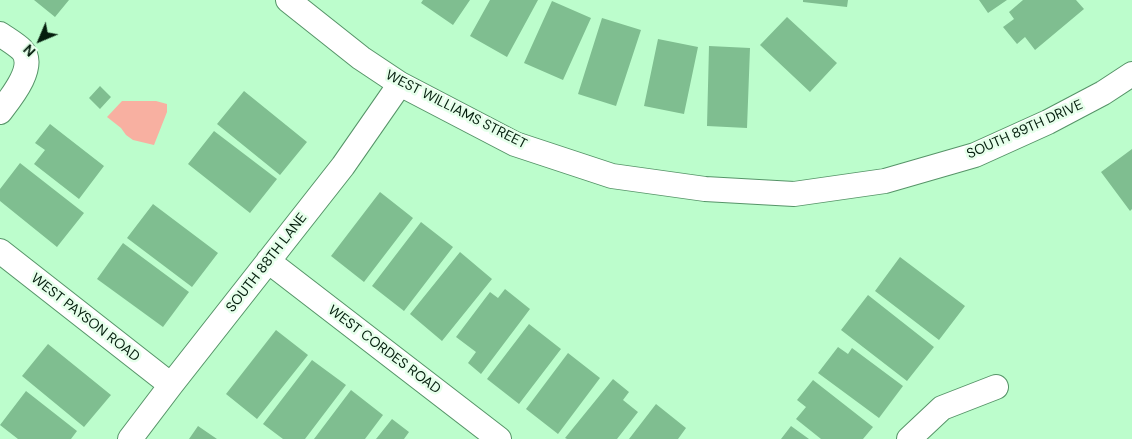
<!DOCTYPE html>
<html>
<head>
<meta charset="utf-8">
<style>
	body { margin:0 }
	#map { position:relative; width:1132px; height:439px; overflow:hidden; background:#bcfdcc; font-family:"DM Sans",sans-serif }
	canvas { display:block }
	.north { position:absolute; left:15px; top:15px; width:50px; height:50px; -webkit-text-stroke:4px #e6ffeb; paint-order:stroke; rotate:225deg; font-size:14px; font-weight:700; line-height:20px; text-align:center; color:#041e0d }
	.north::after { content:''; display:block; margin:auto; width:18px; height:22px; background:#041e0d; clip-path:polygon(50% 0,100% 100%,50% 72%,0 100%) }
</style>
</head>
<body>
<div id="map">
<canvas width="1132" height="439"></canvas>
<div class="north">N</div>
</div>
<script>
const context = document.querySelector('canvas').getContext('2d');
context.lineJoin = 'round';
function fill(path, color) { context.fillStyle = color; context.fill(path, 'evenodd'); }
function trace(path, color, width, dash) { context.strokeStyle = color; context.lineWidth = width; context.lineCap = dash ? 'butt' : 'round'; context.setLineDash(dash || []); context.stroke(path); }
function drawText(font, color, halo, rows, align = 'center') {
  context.font = font + ' "DM Sans",sans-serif'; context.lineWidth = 5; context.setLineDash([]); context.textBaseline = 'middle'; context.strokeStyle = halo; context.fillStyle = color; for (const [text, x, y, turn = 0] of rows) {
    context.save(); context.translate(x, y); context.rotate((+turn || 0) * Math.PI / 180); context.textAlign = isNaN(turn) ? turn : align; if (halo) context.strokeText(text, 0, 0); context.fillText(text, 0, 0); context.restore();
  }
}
fill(new Path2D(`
	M 122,101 L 156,101 L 167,104 L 167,112 L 154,145 L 133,140 L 126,135 L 121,128 L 107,117 Z`), '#f8b0a1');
fill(new Path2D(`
	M 34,0 L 69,0 L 55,17 Z
	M 423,0 L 470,0 L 453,25 L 421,3 Z
	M 490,0 L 538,0 L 507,57 L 470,36 Z
	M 803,0 L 848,0 L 847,7 L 803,2 Z
	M 979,0 L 1007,0 L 988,13 Z
	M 1023,0 L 1076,0 L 1084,9 L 1035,50 L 1025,37 L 1017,44 L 1003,27 L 1014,19 L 1009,12 Z
	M 552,1 L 591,18 L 563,80 L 524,63 Z
	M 787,17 L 837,63 L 810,92 L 760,45 Z
	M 602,18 L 641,30 L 616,106 L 578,94 Z
	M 658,39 L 698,47 L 684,114 L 644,106 Z
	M 709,46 L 750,48 L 747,128 L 707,126 Z
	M 100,86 L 111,97 L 100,109 L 89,98 Z
	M 244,91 L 307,142 L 280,175 L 217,124 Z
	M 50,124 L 104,166 L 79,199 L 34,164 L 45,150 L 35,143 Z
	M 214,131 L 277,179 L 250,213 L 188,164 Z
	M 1132,149 L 1132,209 L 1130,211 L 1101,172 Z
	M 20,163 L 84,213 L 57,247 L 0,201 L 0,189 Z
	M 380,192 L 413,218 L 364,282 L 331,256 Z
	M 153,204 L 218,253 L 192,287 L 127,238 Z
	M 421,222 L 453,247 L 404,311 L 372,286 Z
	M 123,243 L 189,292 L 163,327 L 97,279 Z
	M 460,252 L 492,279 L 442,341 L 410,314 Z
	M 900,257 L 965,306 L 939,340 L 875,291 Z
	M 505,289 L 530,309 L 481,374 L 468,363 L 476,352 L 456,337 L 490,292 L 498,298 Z
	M 868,295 L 934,347 L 907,381 L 841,330 Z
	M 529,324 L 561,349 L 519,404 L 487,379 Z
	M 276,330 L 308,355 L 257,419 L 226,394 Z
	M 48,344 L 111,395 L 84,427 L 22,376 Z
	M 838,347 L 848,354 L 852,348 L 903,386 L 879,418 L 818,373 Z
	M 568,353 L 600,378 L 558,434 L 526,409 Z
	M 312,360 L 346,385 L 305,439 L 283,439 L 263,424 Z
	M 613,379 L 629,392 L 623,400 L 638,412 L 617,439 L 567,439 L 565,438 Z
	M 813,380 L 873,427 L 863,439 L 821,439 L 796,419 L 806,407 L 797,400 Z
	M 351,390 L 383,415 L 365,439 L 314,439 Z
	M 26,391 L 77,431 L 71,439 L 18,439 L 0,425 Z
	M 656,404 L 686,428 L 678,439 L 629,439 Z
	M 392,419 L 409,432 L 404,439 L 376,439 Z
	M 198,426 L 217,439 L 189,439 Z
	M 791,426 L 809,439 L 781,439 Z`), '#7fbe90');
const minor = new Path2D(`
	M 288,0 L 361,58 L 400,84 L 515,144 L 612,176 L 705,189 L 794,194 L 885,181 L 975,155 L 1048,122 L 1103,93 L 1132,74
	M 0,34 C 7,39 16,44 22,50 C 37,67 10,99 0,112
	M 0,251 L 171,385
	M 268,261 L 499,439
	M 130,439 L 171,385 L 343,166 L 400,84
	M 909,439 L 942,408 L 996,387`);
trace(minor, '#569468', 26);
trace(minor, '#fff', 24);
drawText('14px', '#041e0d', '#e6ffeb', [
	["WEST WILLIAMS STREET",456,110,27],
	["SOUTH 89TH DRIVE",1025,130,-24],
	["SOUTH 88TH LANE",267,263,-52],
	["WEST PAYSON ROAD",85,318,38],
	["WEST CORDES ROAD",384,350,37]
]);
</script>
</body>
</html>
